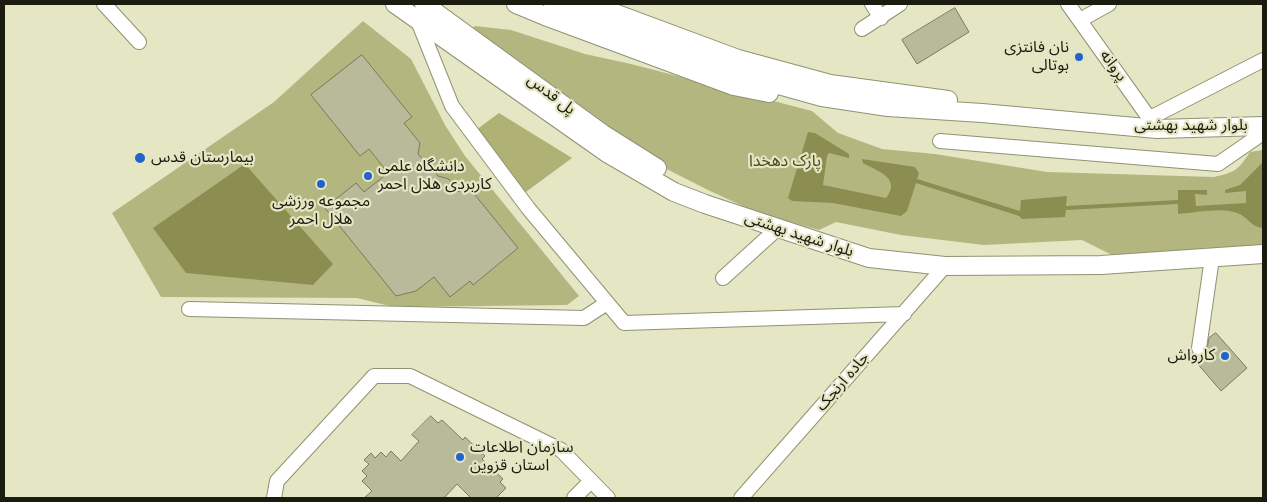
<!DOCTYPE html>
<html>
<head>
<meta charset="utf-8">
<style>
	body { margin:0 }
	#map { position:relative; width:1267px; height:502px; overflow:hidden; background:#e4e6c4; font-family:"Varela Round",sans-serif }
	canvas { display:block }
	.frame { position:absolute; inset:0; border:5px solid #1b1c10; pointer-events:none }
</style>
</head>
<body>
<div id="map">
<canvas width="1267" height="502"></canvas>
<div class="frame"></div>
</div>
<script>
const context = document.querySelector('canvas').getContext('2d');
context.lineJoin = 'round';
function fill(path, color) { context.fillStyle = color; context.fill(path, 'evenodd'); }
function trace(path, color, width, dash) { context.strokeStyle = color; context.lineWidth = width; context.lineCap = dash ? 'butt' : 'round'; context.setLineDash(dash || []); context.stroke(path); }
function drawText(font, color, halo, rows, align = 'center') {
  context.font = font + ' "Varela Round","Noto Sans Arabic",sans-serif'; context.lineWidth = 4.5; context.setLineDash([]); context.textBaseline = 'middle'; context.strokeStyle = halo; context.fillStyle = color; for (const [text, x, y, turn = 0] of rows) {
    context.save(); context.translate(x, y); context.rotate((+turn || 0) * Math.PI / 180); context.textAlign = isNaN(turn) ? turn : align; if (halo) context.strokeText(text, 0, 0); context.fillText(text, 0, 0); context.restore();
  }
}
fill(new Path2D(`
	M 363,21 L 411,59 L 445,125 L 465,156 L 579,296 L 567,305 L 394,307 L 357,298 L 161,297 L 112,213 L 274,102 Z
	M 475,26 L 511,30 L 585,54 L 631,64 L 812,111 L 838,133 L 882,149 L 935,154 L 1047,172 L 1214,177 C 1236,172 1238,170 1250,152 L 1263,150 L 1263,247 L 1114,256 L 1082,240 L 984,245 L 901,235 L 836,222 L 819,230 L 760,214 L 708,190 L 649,160 L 476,33 L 473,28 Z`), '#b4b680');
fill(new Path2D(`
	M 499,113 L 572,158 L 519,197 L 472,133 Z`), '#b0b275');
fill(new Path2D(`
	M 808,132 L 815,133 L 849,154 L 849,158 L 829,153 L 827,156 L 823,185 L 886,198 C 902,178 877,171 863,163 L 862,159 L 915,167 L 919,173 L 917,179 L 1020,211 L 1021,200 L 1067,196 L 1066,206 L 1178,200 L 1178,190 L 1207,190 L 1207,195 L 1195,194 L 1196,206 L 1246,203 L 1246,191 L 1225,193 L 1225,190 L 1240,185 L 1263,162 L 1263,228 C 1252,228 1247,216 1237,213 C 1220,207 1196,213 1178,214 L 1178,204 L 1066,210 L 1065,217 L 1022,219 L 1019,216 L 916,183 L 907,211 L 901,216 L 833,203 L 792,201 L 788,198 Z
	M 245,164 L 333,264 L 313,285 L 186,273 L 153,228 Z`), '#8b8d51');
const building = new Path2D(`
	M 955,8 L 969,32 L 917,64 L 902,40 Z
	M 362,55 L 412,117 L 404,123 L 420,143 L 418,154 L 438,176 L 449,179 L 459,192 L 467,185 L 518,248 L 473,285 L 470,281 L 450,297 L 434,277 L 416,291 L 396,296 L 325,208 L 356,183 L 364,192 L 388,173 L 369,149 L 360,156 L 311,95 Z
	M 1216,333 L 1247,368 L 1221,391 L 1190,355 L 1192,353 L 1198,357 L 1206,354 L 1209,338 Z
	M 431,416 L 438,423 L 442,420 L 463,440 L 465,437 L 485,456 L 482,459 L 503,479 L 500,482 L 506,488 L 496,498 L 471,498 L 457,484 L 444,498 L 364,498 L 372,491 L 362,481 L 367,476 L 362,471 L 369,464 L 364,460 L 371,453 L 375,458 L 381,452 L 386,457 L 391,451 L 401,461 L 419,441 L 412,435 Z`);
fill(building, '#b8ba9a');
trace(building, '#797b5d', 1);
const minor = new Path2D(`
	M 104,4 L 139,42
	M 872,4 L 881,18
	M 1068,4 L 1157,129
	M 1080,20 L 1109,4
	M 418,21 L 452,106 L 528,208 L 624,323 L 904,314
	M 862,29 L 900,4
	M 1150,118 L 1263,60
	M 940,141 L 1218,164 L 1263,133
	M 723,278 L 778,228
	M 189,309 L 584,318 L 607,303
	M 1199,348 L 1212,258
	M 274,498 L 277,481 L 374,376 L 410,376 L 561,450 L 608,498
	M 574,498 L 591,481
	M 741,498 L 945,266`);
const major = new Path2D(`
	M 395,4 L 607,153 L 674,192 L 705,204 L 869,258 L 945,266 L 1101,265 L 1263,254
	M 424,4 L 603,134 L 657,168
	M 516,4 L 545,16 L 734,86 L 769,93
	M 553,4 L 732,72 L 822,97 L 888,107 L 982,113 L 1157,129 L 1263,126
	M 590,4 L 738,59 L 830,84 L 948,100`);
trace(minor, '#909273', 16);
trace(major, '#909273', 20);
trace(minor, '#fff', 14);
trace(major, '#fff', 18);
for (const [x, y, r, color] of [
	[1079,57,5,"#2063cf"],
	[140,158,6,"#2063cf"],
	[368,176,5,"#2063cf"],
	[321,184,5,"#2063cf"],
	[1225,356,5,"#2063cf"],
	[460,457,5,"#2063cf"]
]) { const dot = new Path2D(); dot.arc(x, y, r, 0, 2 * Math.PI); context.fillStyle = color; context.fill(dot); trace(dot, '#e4e6c4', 2); }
drawText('16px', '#1b1c10', '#e4e6c4', [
	["نان فانتزی",1069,48,"right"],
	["بوتالی",1069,66,"right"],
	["بیمارستان قدس",151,158],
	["دانشگاه علمی",378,167],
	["کاربردی هلال احمر",378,185],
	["مجموعه ورزشی",321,202,"center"],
	["هلال احمر",321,220,"center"],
	["کارواش",1215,356,"right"],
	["سازمان اطلاعات",470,448],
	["استان قزوین",470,466]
], 'left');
drawText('16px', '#1b1c10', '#e4e6c4', [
	["پروانه",1113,66,54],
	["پل قدس",551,95,37],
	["بلوار شهید بهشتی",1191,126],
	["بلوار شهید بهشتی",799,235,18],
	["جاده ارنجک",843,382,-49]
]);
drawText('16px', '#494a1b', '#e4e6c4', [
	["پارک دهخدا",785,162]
]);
</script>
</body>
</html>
